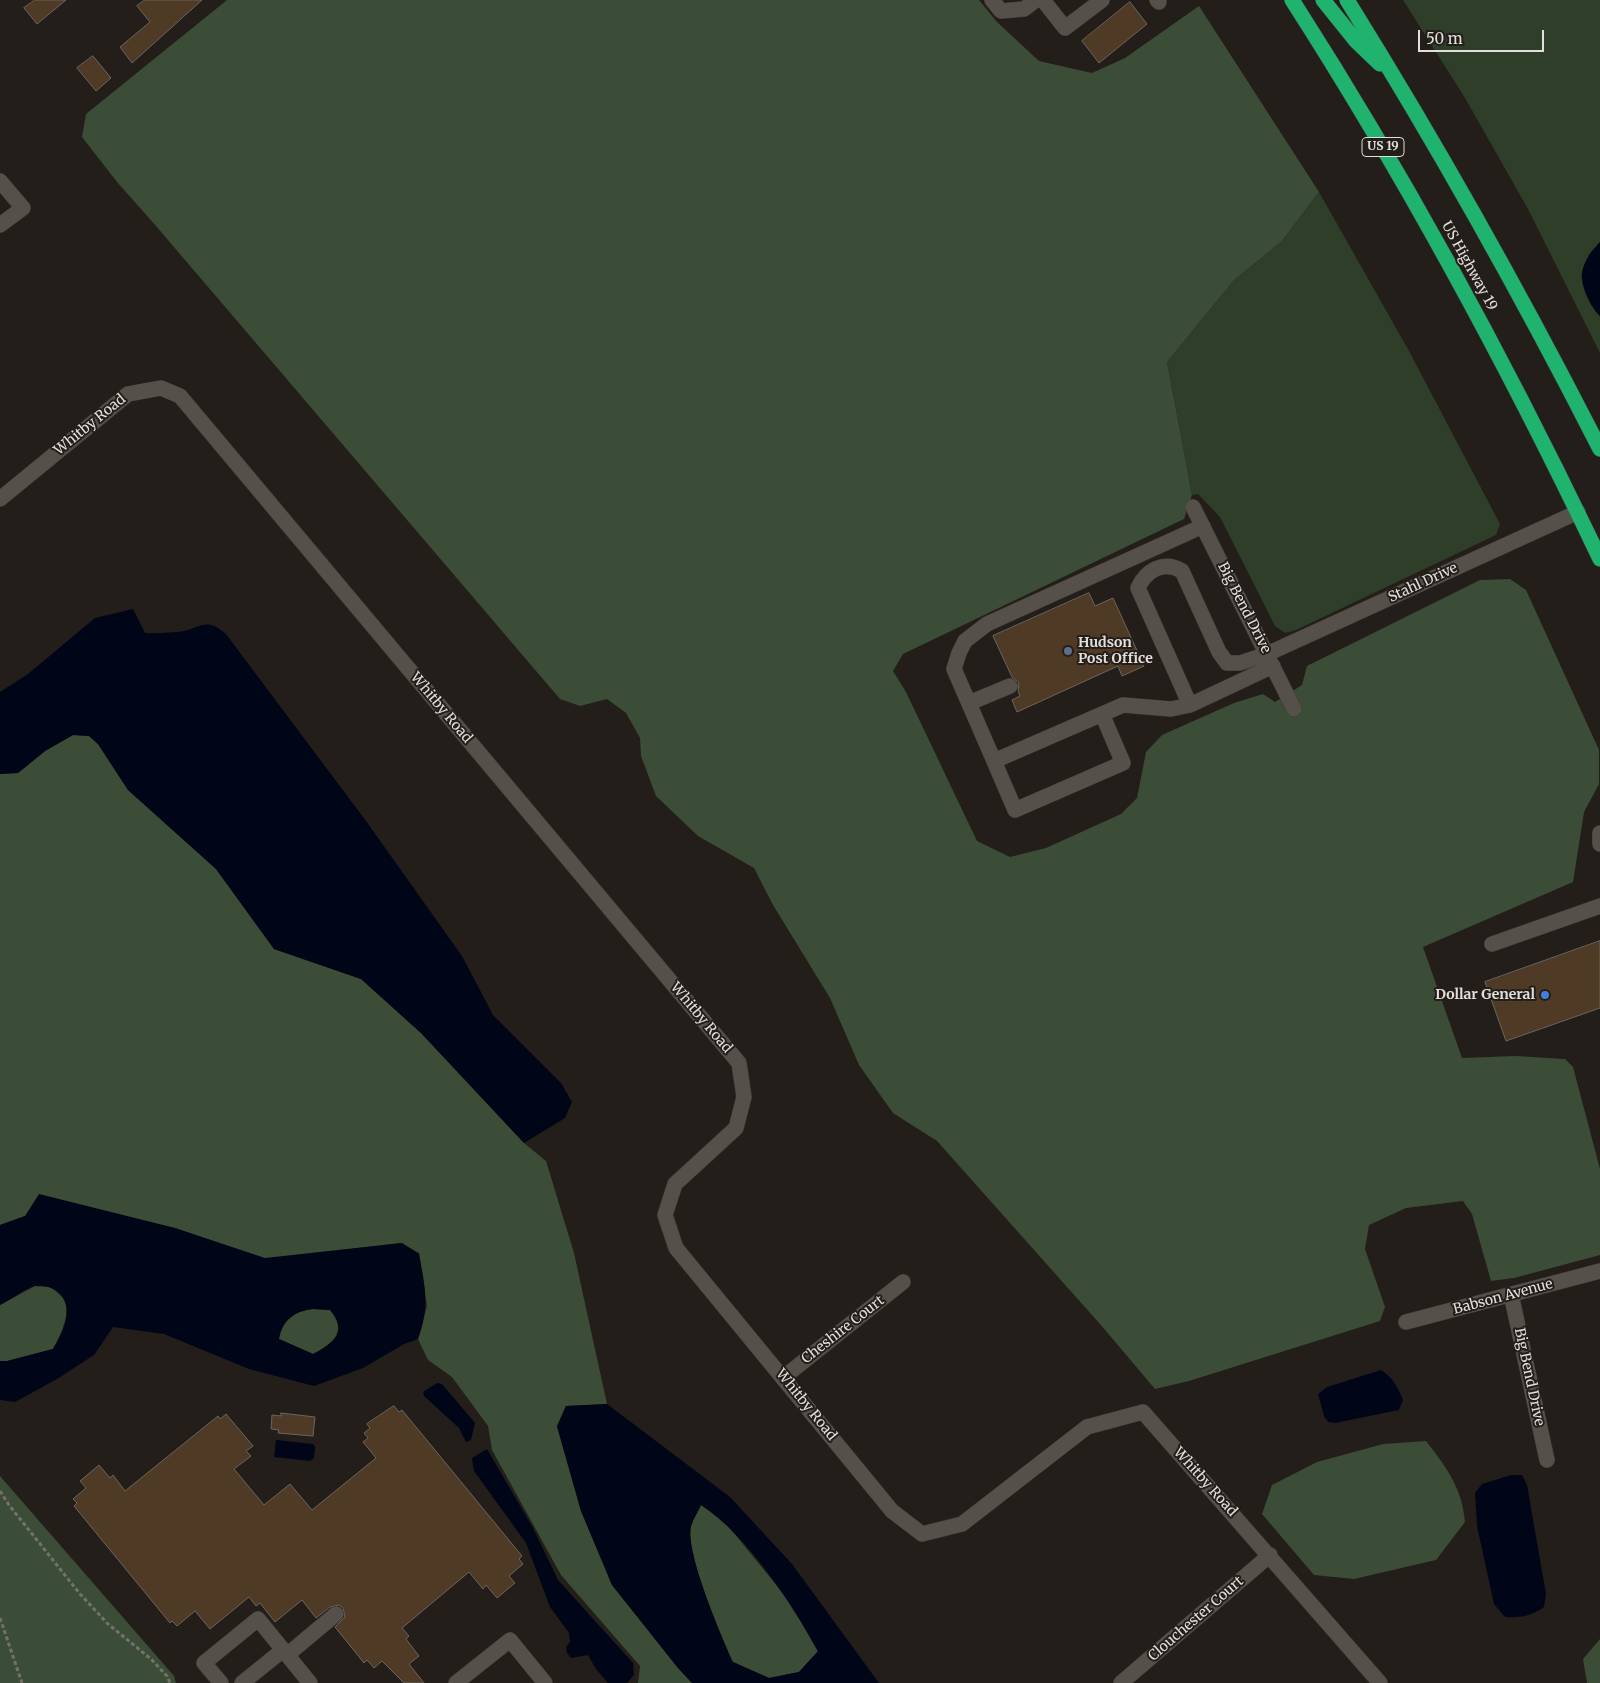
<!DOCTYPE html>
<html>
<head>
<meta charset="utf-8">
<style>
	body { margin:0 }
	#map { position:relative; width:1600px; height:1683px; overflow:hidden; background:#231e1a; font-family:Merriweather,serif }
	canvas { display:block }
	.scale { position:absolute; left:1418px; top:30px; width:126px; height:22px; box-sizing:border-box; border:2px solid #e1dedb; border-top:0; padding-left:6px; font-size:15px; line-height:18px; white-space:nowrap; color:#e1dedb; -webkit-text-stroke:4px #231e1a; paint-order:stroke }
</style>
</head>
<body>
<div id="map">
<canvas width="1600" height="1683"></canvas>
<div class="scale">50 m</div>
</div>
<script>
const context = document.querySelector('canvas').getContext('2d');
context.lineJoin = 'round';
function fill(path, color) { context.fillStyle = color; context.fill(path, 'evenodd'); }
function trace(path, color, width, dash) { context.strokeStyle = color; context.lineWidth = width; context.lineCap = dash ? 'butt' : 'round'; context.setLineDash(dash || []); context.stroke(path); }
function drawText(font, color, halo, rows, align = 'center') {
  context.font = font + ' Merriweather,serif'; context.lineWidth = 4; context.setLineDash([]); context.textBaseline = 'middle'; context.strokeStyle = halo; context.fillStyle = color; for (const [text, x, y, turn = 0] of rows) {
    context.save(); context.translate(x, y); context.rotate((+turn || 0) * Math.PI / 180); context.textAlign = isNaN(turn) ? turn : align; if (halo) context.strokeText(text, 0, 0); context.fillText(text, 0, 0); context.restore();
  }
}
fill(new Path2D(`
	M 1403,0 L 1600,0 L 1600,242 L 1588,255 L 1595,311 L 1600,316 L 1600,353 L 1528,209 L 1465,98 Z
	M 1319,192 L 1409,351 L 1500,524 L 1496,535 L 1296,630 L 1285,633 L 1275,626 L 1220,517 L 1198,494 L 1192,495 L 1167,362 L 1234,280 L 1281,242 Z`), '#2e3e29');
fill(new Path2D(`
	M 227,0 L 979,0 L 997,22 L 1039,61 L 1092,73 L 1125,58 L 1199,6 L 1319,192 L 1281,242 L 1234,280 L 1167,362 L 1192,495 L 1184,519 L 903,654 L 893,671 L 906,692 L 977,841 L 1010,857 L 1046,848 L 1121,814 L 1137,798 L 1146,752 L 1162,735 L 1234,703 L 1263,694 L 1275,702 L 1302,685 L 1307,666 L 1480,580 L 1510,579 L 1526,590 L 1599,750 L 1599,784 L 1584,812 L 1573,882 L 1423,947 L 1462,1058 L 1515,1056 L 1565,1059 L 1573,1067 L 1600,1169 L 1600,1255 L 1514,1278 L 1491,1281 L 1472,1214 L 1463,1201 L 1406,1208 L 1369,1225 L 1365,1249 L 1385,1307 L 1380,1321 L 1189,1381 L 1155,1389 L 1100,1324 L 937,1141 L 893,1113 L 859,1065 L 830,998 L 773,905 L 754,868 L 698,836 L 656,796 L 641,756 L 640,738 L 626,713 L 607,699 L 580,706 L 560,699 L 156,226 L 117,182 L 82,137 L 86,114 Z
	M 73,735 L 89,736 L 98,744 L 128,790 L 216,869 L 274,949 L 361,979 L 421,1033 L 524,1143 L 546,1161 L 574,1253 L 607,1404 L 566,1406 L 557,1427 L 581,1511 L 612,1585 L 678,1668 L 692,1683 L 638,1683 L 640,1666 L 561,1575 L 492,1450 L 488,1426 L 452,1377 L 428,1360 L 418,1339 L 427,1306 L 419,1253 L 401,1243 L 265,1259 L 175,1228 L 119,1216 L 25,1216 L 0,1225 L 0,774 L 18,773 L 45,751 Z
	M 35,1286 C 40,1287 46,1286 51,1287 C 79,1296 63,1332 53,1349 L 7,1361 L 0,1361 L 0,1305 Z
	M 313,1309 L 330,1310 C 348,1332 333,1343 313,1354 L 279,1339 C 283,1320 294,1311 313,1309 Z
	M 1426,1441 C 1447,1468 1462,1488 1465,1522 L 1436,1560 L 1354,1579 L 1314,1575 L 1262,1514 L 1272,1485 L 1317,1462 L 1383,1444 Z
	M 0,1476 L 174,1676 L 176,1683 L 0,1683 Z
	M 701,1505 L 724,1521 L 791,1603 L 818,1652 L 799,1672 L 769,1678 L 733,1662 C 722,1637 684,1551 691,1526 C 693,1519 698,1512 701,1505 Z
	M 1600,1639 L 1600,1683 L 1587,1683 L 1583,1659 Z`), '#3b4d36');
fill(new Path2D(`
	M 1600,242 L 1600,316 C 1591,308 1580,285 1582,273 C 1584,260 1592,251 1600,242 Z
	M 133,609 L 145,633 C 156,633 167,633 178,632 C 200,630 204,615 226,634 L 366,821 L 462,956 L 493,1015 L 561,1083 L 572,1102 L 565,1118 L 524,1143 L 421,1033 L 361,979 L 274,949 L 216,869 L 128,790 L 98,744 L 89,736 L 73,735 L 45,751 L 18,773 L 0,774 L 0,692 L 28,674 L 95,618 Z
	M 39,1194 L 175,1228 L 265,1258 L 402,1243 L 419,1254 C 425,1286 430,1307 418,1339 L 404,1344 L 363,1368 L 314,1386 L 249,1369 L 164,1334 L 113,1327 L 94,1355 L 57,1379 L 15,1402 L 0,1400 L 0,1361 L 7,1361 L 53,1349 C 63,1333 76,1306 57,1292 C 52,1287 43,1285 35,1286 C 24,1289 11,1300 0,1305 L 0,1225 L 25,1216 ZM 313,1309 L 330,1310 C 349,1332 333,1344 313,1354 L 279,1339 C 282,1320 295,1311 313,1309 Z
	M 1381,1370 C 1393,1378 1398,1387 1403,1400 L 1399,1410 L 1335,1423 L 1328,1422 L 1324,1416 L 1318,1394 L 1327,1387 Z
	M 437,1383 L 442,1384 L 475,1423 L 471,1440 L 466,1442 L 459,1428 L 424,1396 L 423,1392 Z
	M 607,1404 L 730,1497 L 792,1564 L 879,1683 L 692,1683 L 678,1668 L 612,1585 L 581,1511 L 557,1426 L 566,1406 ZM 701,1505 C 748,1536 791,1603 818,1651 L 799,1672 L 769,1678 L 733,1662 C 721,1636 685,1551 691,1526 C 693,1519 698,1512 701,1505 Z
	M 276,1440 L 313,1444 L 315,1447 L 314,1458 L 310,1461 L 274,1457 Z
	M 487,1449 L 533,1528 L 558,1580 L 633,1663 L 634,1675 L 627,1683 L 608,1683 L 596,1669 L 588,1655 L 571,1658 L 567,1653 L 566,1647 L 570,1642 L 569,1633 L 550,1607 L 526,1543 L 474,1471 L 472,1458 Z
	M 1511,1475 L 1522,1475 L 1527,1485 L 1546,1594 L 1544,1607 C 1531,1616 1521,1618 1505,1617 L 1494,1604 L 1477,1526 L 1475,1493 L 1482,1484 Z`), '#000617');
const building = new Path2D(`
	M 35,0 L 66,0 L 37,24 L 24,8 Z
	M 145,0 L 202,0 L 132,63 L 120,47 L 150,22 L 137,6 Z
	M 1130,2 L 1147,24 L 1099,63 L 1082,41 Z
	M 93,56 L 111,78 L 96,91 L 77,68 Z
	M 1089,593 L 1095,606 L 1113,598 L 1144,666 L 1122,676 L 1118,666 L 1017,712 L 1012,700 L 1020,696 L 1018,691 L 1019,683 L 1012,677 L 993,636 Z
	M 1600,941 L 1600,1008 L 1506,1041 L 1485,982 Z
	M 394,1406 L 399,1412 L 402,1410 L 522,1556 L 519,1559 L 523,1564 L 509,1576 L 515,1583 L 497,1598 L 486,1585 L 483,1589 L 469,1572 L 402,1628 L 409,1636 L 406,1639 L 419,1656 L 409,1664 L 424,1683 L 404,1683 L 382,1661 L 374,1668 L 367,1660 L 364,1663 L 335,1627 L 345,1617 L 343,1608 L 339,1605 L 330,1607 L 316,1618 L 302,1600 L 275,1622 L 260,1603 L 256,1606 L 249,1597 L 210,1629 L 195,1611 L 177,1626 L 172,1621 L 170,1623 L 74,1506 L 77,1503 L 73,1499 L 86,1488 L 80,1481 L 99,1465 L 110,1478 L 113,1475 L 125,1491 L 218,1416 L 220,1419 L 226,1414 L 253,1446 L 246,1451 L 251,1456 L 234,1469 L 264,1505 L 290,1484 L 312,1510 L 376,1458 L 363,1442 L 368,1438 L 364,1433 L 370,1428 L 367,1424 Z
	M 281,1413 L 315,1417 L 313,1436 L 278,1433 L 279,1430 L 271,1429 L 272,1415 L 281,1416 Z`);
fill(building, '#4f3a25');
trace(building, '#6b6560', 1);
const minor = new Path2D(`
	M 992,0 L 1001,11 L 1024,9 L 1036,0
	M 1043,0 L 1065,28 L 1102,0
	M 1157,0 L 1159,2
	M 0,181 L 23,208 L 0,225
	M 0,499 L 128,394 L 161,388 L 180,396 L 739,1063 L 744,1097 L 736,1128 L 675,1184 L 665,1215 L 676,1248 L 892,1511 L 922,1534 L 962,1524 L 1087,1427 L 1143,1412 L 1380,1683
	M 1193,507 L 1294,709
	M 1203,526 L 987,624 L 965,641 L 959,653 L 954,669 L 994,761 L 1123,705 L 1171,709 L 1190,705 L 1273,666
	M 969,703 L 1010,686
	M 1190,705 L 1138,588 C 1146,570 1164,560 1182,571 L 1219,652 L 1227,663 L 1240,663 L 1267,654 L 1578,512
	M 994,761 L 1015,810 L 1123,763 L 1102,714
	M 1600,833 L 1600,844
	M 1492,944 L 1600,906
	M 1511,1294 L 1547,1460
	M 1406,1322 L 1600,1271
	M 784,1377 L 903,1282
	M 287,1655 L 336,1614
	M 221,1683 L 204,1663 L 258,1619 L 310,1683
	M 242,1683 L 283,1650
	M 456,1683 L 510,1640 L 545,1683
	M 1121,1683 L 1270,1555`);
const highway = new Path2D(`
	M 1292,0 C 1407,179 1508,366 1600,559
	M 1323,0 L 1356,41 L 1380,64
	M 1347,0 C 1438,146 1522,296 1600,449`);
trace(minor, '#3f3b38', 16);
trace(highway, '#3f3b38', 16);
trace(new Path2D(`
	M 0,1491 L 9,1505 L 80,1594 L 108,1624 L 151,1659 L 167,1676 L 170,1683
	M 0,1618 L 22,1683`), '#74706c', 3, [4, 2.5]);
trace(minor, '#56504b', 15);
trace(highway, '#20b26f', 15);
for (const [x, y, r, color] of [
	[1068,651,5,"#5c6f8a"],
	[1545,995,5,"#3f7fe0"]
]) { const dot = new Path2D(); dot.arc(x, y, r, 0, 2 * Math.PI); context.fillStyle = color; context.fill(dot); trace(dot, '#231e1a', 2); }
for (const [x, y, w] of [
	[1383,147,42]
]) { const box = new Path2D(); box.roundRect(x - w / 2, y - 9.5, w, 19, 4); context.fillStyle = '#231e1a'; context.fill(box); trace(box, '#e1dedb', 1); }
drawText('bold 12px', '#e1dedb', null, [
	["US 19",1383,147]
]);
drawText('14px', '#e1dedb', '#231e1a', [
	["US Highway 19",1469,266,61],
	["Whitby Road",90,425,-39],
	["Stahl Drive",1423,583,-25],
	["Big Bend Drive",1244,608,63],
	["Whitby Road",441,708,50],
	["Whitby Road",701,1018,50],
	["Babson Avenue",1503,1297,-15],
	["Cheshire Court",843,1330,-38],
	["Big Bend Drive",1529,1377,78],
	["Whitby Road",806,1405,51],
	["Whitby Road",1205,1482,48],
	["Clouchester Court",1196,1619,-41]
]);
drawText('bold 14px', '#e1dedb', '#231e1a', [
	["Hudson",1078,643],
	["Post Office",1078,659],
	["Dollar General",1535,995,"right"]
], 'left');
</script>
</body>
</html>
